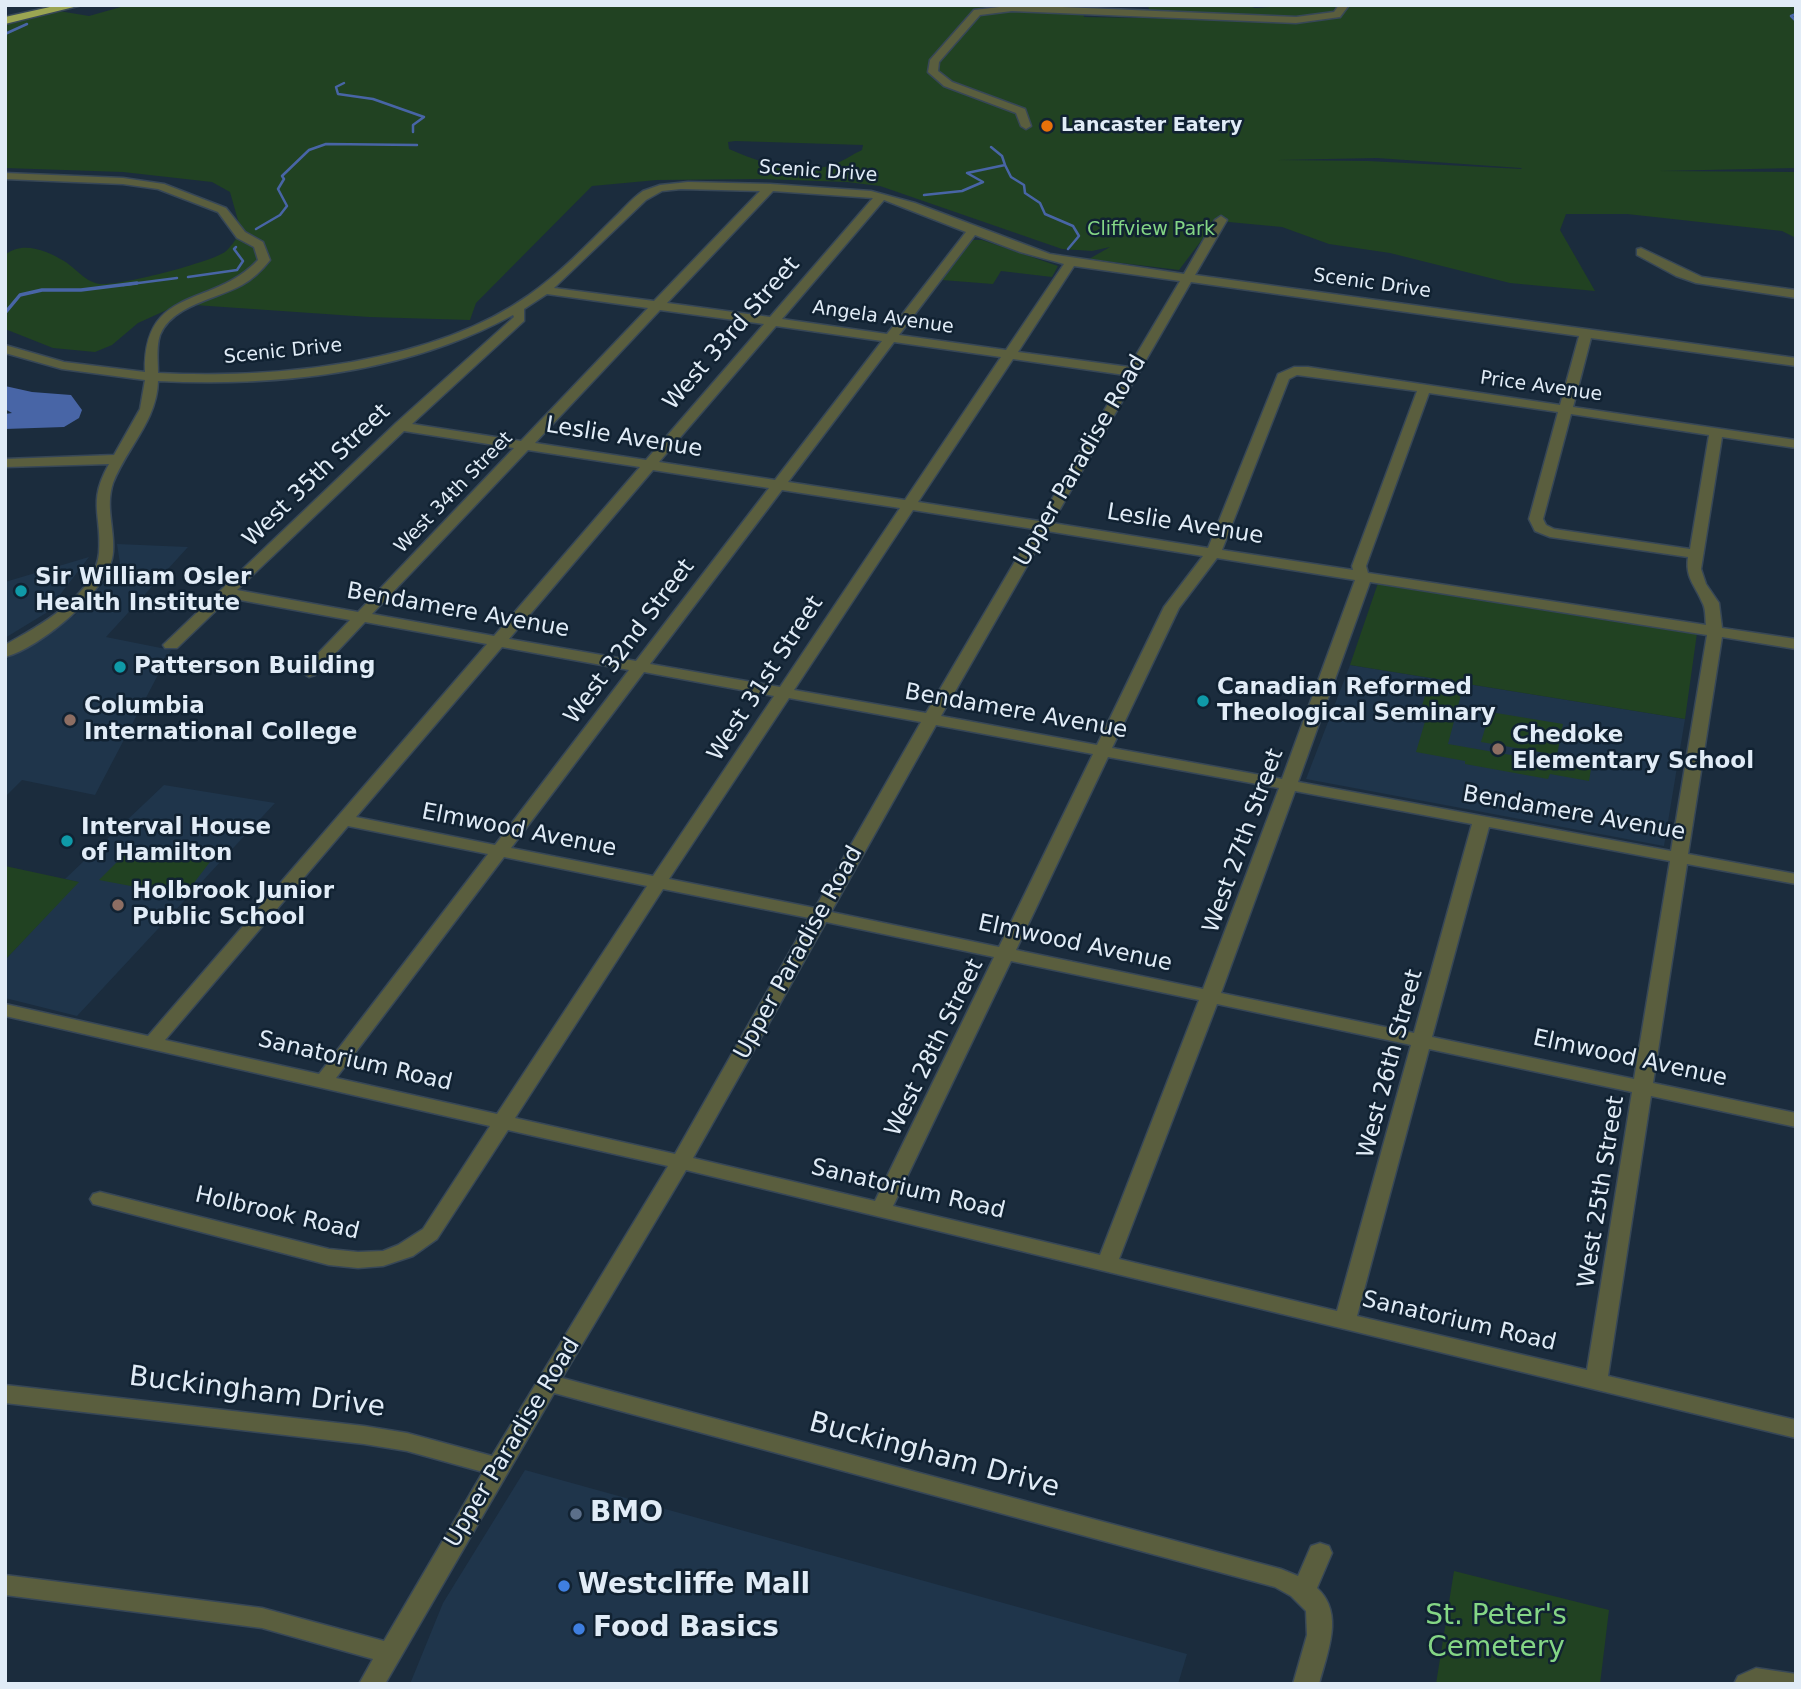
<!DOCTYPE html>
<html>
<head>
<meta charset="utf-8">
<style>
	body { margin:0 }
	#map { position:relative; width:1801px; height:1689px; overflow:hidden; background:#1b2c3d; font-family:"DejaVu Sans",sans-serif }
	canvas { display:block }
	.frame { position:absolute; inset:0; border:7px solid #e1ecf7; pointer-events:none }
</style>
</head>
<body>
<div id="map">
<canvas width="1801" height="1689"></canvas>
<div class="frame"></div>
</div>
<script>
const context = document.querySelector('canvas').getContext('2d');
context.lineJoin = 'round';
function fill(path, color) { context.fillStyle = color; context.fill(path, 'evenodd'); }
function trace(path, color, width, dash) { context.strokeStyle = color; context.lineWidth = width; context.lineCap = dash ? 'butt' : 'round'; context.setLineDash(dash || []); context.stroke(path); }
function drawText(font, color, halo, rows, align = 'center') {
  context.font = font + ' "DejaVu Sans",sans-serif'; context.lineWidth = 5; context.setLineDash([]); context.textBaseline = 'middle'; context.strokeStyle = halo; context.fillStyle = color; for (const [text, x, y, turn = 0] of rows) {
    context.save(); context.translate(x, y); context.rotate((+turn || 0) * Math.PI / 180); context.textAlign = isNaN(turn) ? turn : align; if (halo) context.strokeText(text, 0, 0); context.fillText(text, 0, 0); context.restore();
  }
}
fill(new Path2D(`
	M 117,544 L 188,547 L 106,637 L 171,650 L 95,795 L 22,780 L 5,797 L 5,660 L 75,615 L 120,564 Z
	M 89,557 L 46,613 L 5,638 L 5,582 Z
	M 1350,665 L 1685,719 L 1664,846 L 1306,779 Z
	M 164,785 L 275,803 L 77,1016 L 5,998 L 5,960 L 78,882 L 65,879 Z
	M 525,1470 L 1187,1654 L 1178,1684 L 410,1684 L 443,1603 Z`), '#1f354b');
fill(new Path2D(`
	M 128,5 L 1082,5 L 1084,17 L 1199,19 L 1201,16 L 1150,14 L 1148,5 L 1247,5 L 1255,8 L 1297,5 L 1796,5 L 1796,168 L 1660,171 L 1796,172 L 1796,238 L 1782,231 L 1627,214 L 1566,214 L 1560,230 L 1595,291 L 1510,283 L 1390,253 L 1329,244 L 1282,227 L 1218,221 L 1220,216 L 1179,270 L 1089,259 L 1110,247 L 1092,251 L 1062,249 L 880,186 L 847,182 L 762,179 L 657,180 L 592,186 L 476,303 L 470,320 L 369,317 L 180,304 L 138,323 L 112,345 L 95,352 L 53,348 L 5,329 L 5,255 C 22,240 48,251 64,261 C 77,269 85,282 100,284 C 120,286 208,263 225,252 C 232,246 236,239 241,231 L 230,192 L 212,182 L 123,172 L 5,168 L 5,23 L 59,11 L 89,16 ZM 735,141 L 863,145 L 862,150 C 853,154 842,162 832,165 C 799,175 760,163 729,149 L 728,142 ZM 1377,158 L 1521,168 L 1522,169 L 1368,161 L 1278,160 Z
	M 972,240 L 982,240 L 1058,266 L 1052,277 L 1001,271 L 993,284 L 942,280 Z
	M 1378,583 L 1697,633 L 1685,719 L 1350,665 Z
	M 1429,682 L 1463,687 L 1448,744 L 1591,769 L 1589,781 L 1550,774 L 1548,779 L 1465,764 L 1465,761 L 1416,752 L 1426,718 L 1419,716 Z
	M 1490,712 L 1563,724 L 1557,755 L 1481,742 Z
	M 131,848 L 189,860 L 198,851 L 216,854 L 184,896 L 99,880 Z
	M 5,866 L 79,882 L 5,960 Z
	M 1454,1571 L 1609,1610 L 1600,1684 L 1436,1684 Z`), '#214222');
fill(new Path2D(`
	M 5,386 L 32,392 L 71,395 L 82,410 L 79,418 L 64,427 L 5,429 L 5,414 L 12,413 L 5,409 Z`), '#4865a6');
trace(new Path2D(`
	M 1796,14 L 1791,16 L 1796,21
	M 5,34 L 27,24
	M 344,83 L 336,87 L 338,94 L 373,99 L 424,117 L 413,125 L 413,132
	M 1005,165 L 1011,177 L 1024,185 L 1025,193 L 1040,203 L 1045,214 L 1073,226 L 1079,236 L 1068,249
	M 924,195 L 962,191 L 983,182 L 967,173 L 1005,165 L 1002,156 L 991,147
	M 256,229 L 280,215 L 287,206 L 278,189 L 284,179 L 282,176 L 309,150 L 326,144 L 417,145
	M 188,277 L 237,270 L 243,261 L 234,249 L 236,247
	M 123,285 L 177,278`), '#4865a6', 2.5);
trace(new Path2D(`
	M 5,313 L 20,295 L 42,290 L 81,290 L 137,283`), '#4865a6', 3.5);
const minor = new Path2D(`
	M 1016,5 L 1296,17 L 1334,12 L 1339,5 L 1349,5 L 1340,17 L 1296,23 L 1012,11 L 980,15 L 939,62 L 938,71 L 952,82 L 1025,109 L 1031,126 L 1026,129 L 1021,126 L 1016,113 L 944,86 L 928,72 L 930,60 L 974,10 Z
	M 5,173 L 123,178 L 164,184 L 226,208 L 245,232 L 263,242 L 270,260 C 262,270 253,279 242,285 C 217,299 172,305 160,335 C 156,347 158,361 158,373 C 274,379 432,364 529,295 C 559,274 586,246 612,220 C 623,210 631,199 643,191 L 660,185 L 688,182 L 770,184 L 871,191 L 915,203 L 1050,254 L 1184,274 L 1215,220 L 1221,216 L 1227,220 L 1195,275 L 1796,358 L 1796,366 L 1591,338 L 1573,407 L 1796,440 L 1796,448 L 1722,437 L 1701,569 L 1706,584 L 1719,603 L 1722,628 L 1796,639 L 1796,649 L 1722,637 L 1688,854 L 1796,874 L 1796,884 L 1687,864 L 1653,1083 L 1796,1113 L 1796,1127 L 1651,1096 L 1608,1376 L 1796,1420 L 1796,1438 L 686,1170 L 562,1378 L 1281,1569 L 1298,1576 L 1311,1546 L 1320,1543 L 1329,1546 L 1332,1553 L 1317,1588 C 1345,1613 1327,1653 1319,1684 L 1293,1684 L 1307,1635 L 1306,1611 L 1291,1596 L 1275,1587 L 554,1393 L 385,1684 L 359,1684 L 373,1659 L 262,1628 L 5,1595 L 5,1575 L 262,1608 L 384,1641 L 483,1472 L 407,1451 L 364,1444 L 5,1403 L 5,1385 L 364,1426 L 407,1433 L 492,1456 L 668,1166 L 508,1130 L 437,1239 L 413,1256 L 383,1266 L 358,1268 L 329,1265 L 93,1204 L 90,1199 L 93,1194 L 100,1192 L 329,1249 L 358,1252 L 383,1251 L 398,1245 L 423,1229 L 490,1126 L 5,1016 L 5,1004 L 148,1036 L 487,644 L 365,622 L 315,675 L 309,677 L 301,672 L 303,669 L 350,620 L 229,598 L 177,648 L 165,648 L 163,645 L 396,423 L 514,317 L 513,315 C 407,373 278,387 158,381 C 157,421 127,447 113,483 C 105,507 115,529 113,552 C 111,590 40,648 5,657 L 5,645 C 39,626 95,596 99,553 C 102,514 87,503 109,464 L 5,467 L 5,459 L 114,455 L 140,409 L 145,380 L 62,369 L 5,353 L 5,345 L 64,362 L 145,372 C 143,284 212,309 258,260 L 254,247 L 237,238 L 218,212 L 158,189 L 123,184 L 5,179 ZM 681,189 L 760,191 L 654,301 L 554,288 L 646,200 L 662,191 ZM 773,191 L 873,198 L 770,317 L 667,303 ZM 884,200 L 966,232 L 887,334 L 782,319 ZM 975,235 L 1020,252 L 1064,264 L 1006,350 L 899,335 ZM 1074,266 L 1180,281 L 1129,367 L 1018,352 ZM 1191,282 L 1579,336 L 1560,405 L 1308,367 L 1294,367 L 1278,374 L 1208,548 L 1052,523 ZM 547,294 L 648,308 L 521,441 L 412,424 L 524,321 L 524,309 ZM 660,310 L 764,324 L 646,460 L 535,443 ZM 776,326 L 882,341 L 775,480 L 659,462 ZM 894,342 L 1001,357 L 905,500 L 788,482 ZM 1013,359 L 1125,375 L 1039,521 L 918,502 ZM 1297,375 L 1417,391 L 1352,566 L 1353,570 L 1222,550 L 1289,379 ZM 1429,393 L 1558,412 L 1529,519 L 1535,531 L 1550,537 L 1688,557 C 1685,578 1695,585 1702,602 C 1706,608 1705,618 1706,625 L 1368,573 L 1366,566 ZM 1571,414 L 1709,435 L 1690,549 L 1554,529 L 1546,525 L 1543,519 ZM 404,431 L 514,448 L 358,612 L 237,590 ZM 528,450 L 640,467 L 494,636 L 372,614 ZM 653,470 L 769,488 L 636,661 L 509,639 ZM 782,490 L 900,508 L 780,687 L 650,664 ZM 913,510 L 1034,529 L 926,713 L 794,690 ZM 1047,531 L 1203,556 L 1164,607 L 1097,745 L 941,716 ZM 1217,558 L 1355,580 L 1282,779 L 1112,748 L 1179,608 ZM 1370,582 L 1707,635 L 1671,851 L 1298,782 ZM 502,647 L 629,670 L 495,845 L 356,817 ZM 644,672 L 774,696 L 653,876 L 511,848 ZM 789,698 L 921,722 L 815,908 L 669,879 ZM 936,725 L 1093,754 L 999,947 L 831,912 ZM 1108,757 L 1279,788 L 1203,989 L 1016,950 ZM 1295,791 L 1472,824 L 1414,1033 L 1221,993 ZM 348,826 L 488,854 L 319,1074 L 165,1040 ZM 1489,827 L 1670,861 L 1634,1079 L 1432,1037 ZM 504,857 L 647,886 L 497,1114 L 336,1078 ZM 663,889 L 809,918 L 675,1154 L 515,1118 ZM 826,922 L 994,957 L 875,1201 L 693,1158 ZM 1011,961 L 1199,1000 L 1100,1255 L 893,1206 ZM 1217,1004 L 1411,1045 L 1337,1311 L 1119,1259 ZM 1429,1049 L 1632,1092 L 1587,1370 L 1357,1316 Z
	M 1641,248 L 1702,277 L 1796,290 L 1796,298 L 1696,283 L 1676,276 L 1637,255 L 1637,249 Z
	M 1756,1668 L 1796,1674 L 1796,1684 L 1734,1684 L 1738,1676 Z`);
const highway = new Path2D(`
	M 59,5 L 82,5 L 5,24 L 5,17 Z`);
trace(minor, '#374757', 3);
trace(highway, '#374757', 3);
fill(minor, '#5a5e3e');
fill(highway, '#9ba552');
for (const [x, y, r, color] of [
	[1047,126,7,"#e8710a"],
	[21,591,7,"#0f9aa8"],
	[120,667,7,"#0f9aa8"],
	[1203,701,7,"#0f9aa8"],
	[70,720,7,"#8d6e63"],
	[1498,749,7,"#8d6e63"],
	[67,841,7,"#0f9aa8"],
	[118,905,7,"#8d6e63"],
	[576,1514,7,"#5c6f8a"],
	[564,1586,7,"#3f7fe0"],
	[579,1629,7,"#3f7fe0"]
]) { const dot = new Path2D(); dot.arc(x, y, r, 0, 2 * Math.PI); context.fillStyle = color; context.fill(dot); trace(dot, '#112232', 2.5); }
drawText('bold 19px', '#e1ecf7', '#112232', [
	["Lancaster Eatery",1061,126]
], 'left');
drawText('19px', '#e1ecf7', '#112232', [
	["Scenic Drive",818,172,4],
	["Scenic Drive",1372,284,8],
	["Angela Avenue",883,318,8],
	["Scenic Drive",283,352,-6],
	["Price Avenue",1541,387,8],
	["West 34th Street",454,493,-46]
]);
drawText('19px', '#84d685', '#112232', [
	["Cliffview Park",1151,230]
]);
drawText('23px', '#e1ecf7', '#112232', [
	["West 33rd Street",732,334,-49],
	["Leslie Avenue",624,438,9],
	["Upper Paradise Road",1081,461,-60],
	["West 35th Street",317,476,-44],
	["Leslie Avenue",1185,525,9],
	["Bendamere Avenue",458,611,10],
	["West 32nd Street",630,642,-53],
	["West 31st Street",766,679,-57],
	["Bendamere Avenue",1016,712,10],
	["Bendamere Avenue",1574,814,10],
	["Elmwood Avenue",519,831,11],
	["West 27th Street",1244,841,-70],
	["Elmwood Avenue",1075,944,12],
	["Upper Paradise Road",799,953,-61],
	["West 28th Street",935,1048,-64],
	["Elmwood Avenue",1630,1059,12],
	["Sanatorium Road",355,1062,13],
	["West 26th Street",1391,1064,-75],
	["Sanatorium Road",908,1190,13],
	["West 25th Street",1602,1192,-81],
	["Holbrook Road",277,1214,13],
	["Sanatorium Road",1459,1322,13],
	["Upper Paradise Road",513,1443,-59]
]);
drawText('bold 23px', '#e1ecf7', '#112232', [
	["Sir William Osler",35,578],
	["Health Institute",35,604],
	["Patterson Building",134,667],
	["Canadian Reformed",1217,688],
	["Theological Seminary",1217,714],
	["Columbia",84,707],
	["International College",84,733],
	["Chedoke",1512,736],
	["Elementary School",1512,762],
	["Interval House",81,828],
	["of Hamilton",81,854],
	["Holbrook Junior",132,892],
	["Public School",132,918]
], 'left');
drawText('28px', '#e1ecf7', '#112232', [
	["Buckingham Drive",257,1393,7],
	["Buckingham Drive",934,1456,15]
]);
drawText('bold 28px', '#e1ecf7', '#112232', [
	["BMO",590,1514],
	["Westcliffe Mall",578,1586],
	["Food Basics",593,1629]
], 'left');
drawText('28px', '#84d685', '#112232', [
	["St. Peter's",1496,1617],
	["Cemetery",1496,1649]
]);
</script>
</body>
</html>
